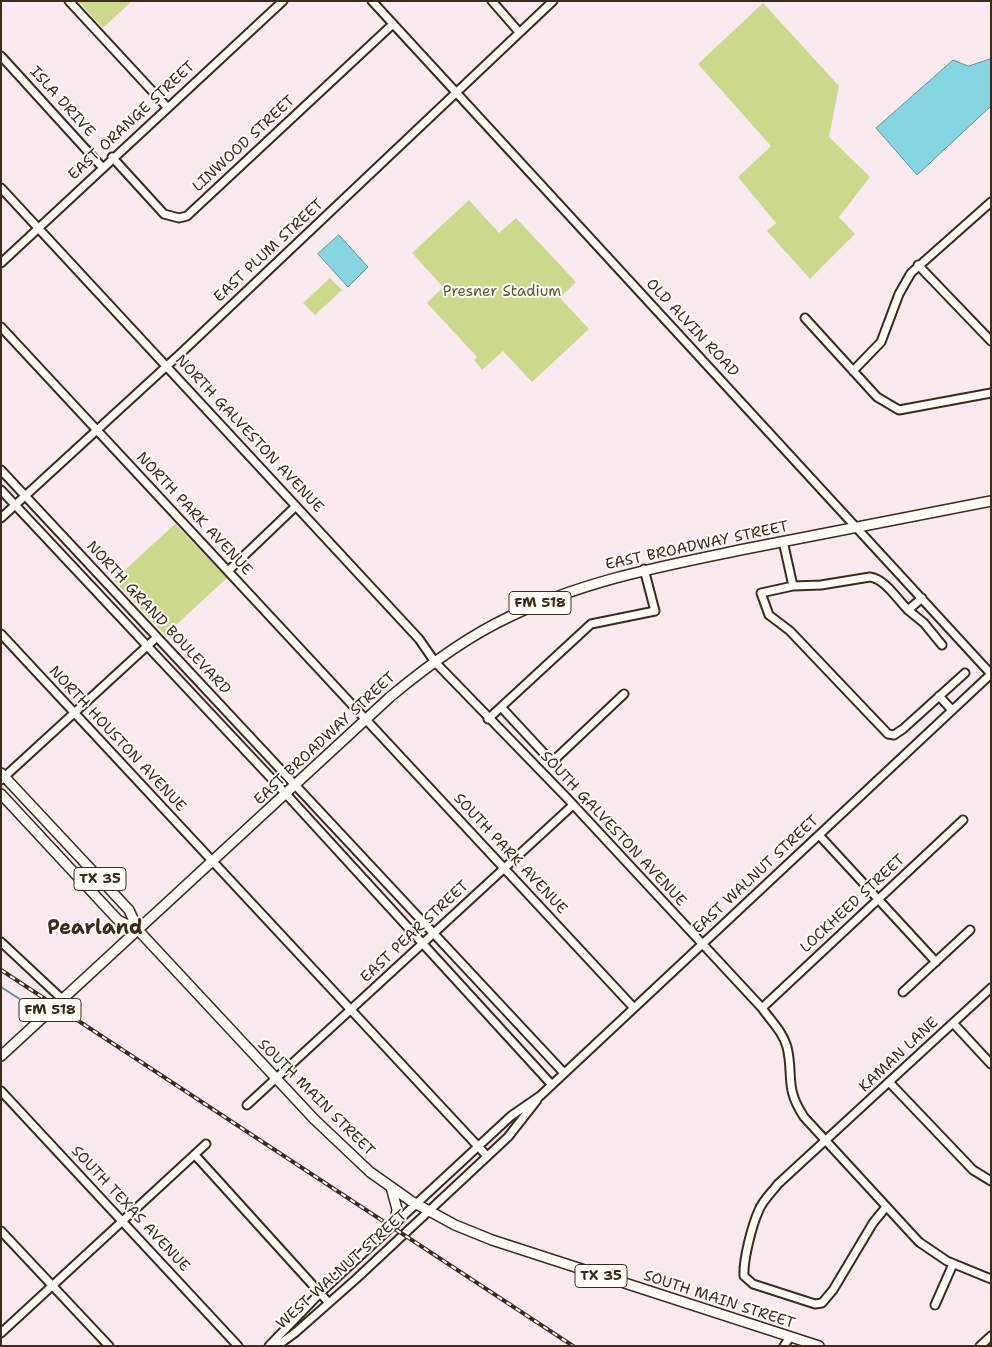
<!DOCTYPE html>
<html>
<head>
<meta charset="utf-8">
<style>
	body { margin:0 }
	#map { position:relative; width:992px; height:1347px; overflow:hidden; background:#f9eaf0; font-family:"Shantell Sans",sans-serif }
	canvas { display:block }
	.frame { position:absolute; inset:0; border:2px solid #3b2a1e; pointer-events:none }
</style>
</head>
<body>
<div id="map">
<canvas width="992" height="1347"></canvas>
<div class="frame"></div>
</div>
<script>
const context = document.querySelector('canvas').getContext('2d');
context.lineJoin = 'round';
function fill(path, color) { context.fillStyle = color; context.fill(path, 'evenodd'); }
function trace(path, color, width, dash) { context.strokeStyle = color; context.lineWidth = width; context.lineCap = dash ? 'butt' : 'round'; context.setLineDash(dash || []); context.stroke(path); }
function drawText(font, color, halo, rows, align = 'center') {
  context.font = font + ' "Shantell Sans",sans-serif'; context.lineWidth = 4; context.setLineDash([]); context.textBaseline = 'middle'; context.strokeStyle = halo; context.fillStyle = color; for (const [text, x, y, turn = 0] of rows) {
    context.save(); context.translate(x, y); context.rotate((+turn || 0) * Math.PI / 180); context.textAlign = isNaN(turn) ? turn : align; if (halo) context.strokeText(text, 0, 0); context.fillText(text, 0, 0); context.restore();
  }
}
fill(new Path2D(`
	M 78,1 L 132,1 L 103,28 Z
	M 763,3 L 839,86 L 829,137 L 870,177 L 839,217 L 855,234 L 810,279 L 767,231 L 776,223 L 738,177 L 771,146 L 698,64 Z
	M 469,200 L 499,233 L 516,218 L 576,282 L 560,298 L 589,329 L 532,382 L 503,351 L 482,370 L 474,360 L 477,357 L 427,303 L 443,287 L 412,253 Z
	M 330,278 L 342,290 L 315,315 L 303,303 Z
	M 175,524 L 227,578 L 165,635 L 114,580 Z`), '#ccd98d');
const water = new Path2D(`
	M 991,59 L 991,106 L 917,175 L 876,128 L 953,60 L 968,66 Z
	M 339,235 L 368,267 L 348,287 L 318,254 Z`);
fill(water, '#85d6e0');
trace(water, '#679192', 1);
trace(new Path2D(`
	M 1,987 L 32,1007`), '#679192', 2);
const minor = new Path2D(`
	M 69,1 L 167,107
	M 372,1 L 991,674
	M 492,1 L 519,32
	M 1,56 L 102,167
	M 112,157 L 164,214 L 179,218 L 187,216 L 393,24
	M 1,188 L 419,639 L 435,662 L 567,798 L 762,1008 C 771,1021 783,1032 787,1047 C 794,1076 784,1087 804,1117 L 919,1242 L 947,1261 L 991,1279
	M 1,263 L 283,1
	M 918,265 L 991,341
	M 805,318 L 877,397 L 899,410 L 991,393
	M 1,327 L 634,1008
	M 853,371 L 881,342 L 899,294 L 911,273 L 991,202
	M 1,470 L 564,1073
	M 1,490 L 286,794 L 552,1085
	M 1,518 L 181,353 L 553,1
	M 783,541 L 793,586 L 761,593 L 769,615 L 790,631 L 888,734 L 894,735 L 903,729 L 965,673
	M 228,571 L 296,506
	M 793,586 L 821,585 L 870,577 C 885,579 897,599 908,610 L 922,598
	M 908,610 L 924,623 L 942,645
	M 1,634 L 487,1156
	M 939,696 L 952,710
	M 501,707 L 552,762 L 624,694
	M 488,719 L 591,624 L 655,611 L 644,569
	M 1,780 L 157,637
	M 819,835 L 936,962
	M 1,942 L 62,999
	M 903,992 L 970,930
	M 762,1008 L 963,820
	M 953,1023 L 991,1064
	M 889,1082 L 973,1170 L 991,1181
	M 1,1091 L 238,1346
	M 247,1105 L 573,805
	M 195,1155 L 329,1303
	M 886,1207 L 873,1223 L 833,1290 L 822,1303 L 815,1304 L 753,1284 L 744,1276 C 743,1260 752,1225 759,1210 C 763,1200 772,1192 778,1184 L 991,988
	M 1,1231 L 109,1346
	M 935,1305 L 953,1264
	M 1,1333 L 206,1144
	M 270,1345 L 281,1343 L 296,1332 L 356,1279 L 508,1137 L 537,1100
	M 269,1346 L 320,1293 L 511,1116 L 540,1096 L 991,674
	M 784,1346 L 790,1337
	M 980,1346 L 991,1336`);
const major = new Path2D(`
	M 1,773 L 129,910 L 138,930 L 314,1119 L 370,1172 L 411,1201 L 455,1225 L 492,1240 L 819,1346
	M 1,794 L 118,920 L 138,930
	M 1,1056 L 390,697 C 426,667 466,637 509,617 C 585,580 663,566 745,549 C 827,533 909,517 991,501
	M 391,1187 L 397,1209 L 395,1224`);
trace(minor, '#3b2a1e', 11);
trace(major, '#3b2a1e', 12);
trace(minor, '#fdfcf7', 7);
trace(major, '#fdfcf7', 9);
const rail = new Path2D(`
	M 1,970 L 573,1346`);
trace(rail, '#3b2a1e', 4);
trace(rail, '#fdfcf7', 2, [5.5]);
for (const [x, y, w] of [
	[540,603,62],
	[100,879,52],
	[50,1010,62],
	[601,1276,52]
]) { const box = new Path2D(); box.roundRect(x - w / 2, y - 11.5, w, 23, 4); context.fillStyle = '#fdfcf7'; context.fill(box); trace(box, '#3b2a1e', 1); }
drawText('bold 14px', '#3b2a1e', null, [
	["FM 518",540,603],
	["TX 35",100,879],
	["FM 518",50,1010],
	["TX 35",601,1276]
]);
drawText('15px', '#3b2a1e', '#fdfcf7', [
	["ISLA DRIVE",62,102,48],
	["EAST ORANGE STREET",132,121,-43],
	["LINWOOD STREET",244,144,-43],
	["EAST PLUM STREET",269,251,-43],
	["OLD ALVIN ROAD",692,328,47],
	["NORTH GALVESTON AVENUE",249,434,47],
	["NORTH PARK AVENUE",194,514,47],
	["EAST BROADWAY STREET",697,546,-12],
	["NORTH GRAND BOULEVARD",158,618,47],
	["NORTH HOUSTON AVENUE",117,739,47],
	["EAST BROADWAY STREET",325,739,-43],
	["SOUTH GALVESTON AVENUE",613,829,47],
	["SOUTH PARK AVENUE",510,854,47],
	["EAST WALNUT STREET",756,875,-43],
	["LOCKHEED STREET",853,904,-43],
	["EAST PEAR STREET",415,932,-43],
	["KAMAN LANE",899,1055,-43],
	["SOUTH MAIN STREET",316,1098,45],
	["SOUTH TEXAS AVENUE",130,1209,47],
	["WEST WALNUT STREET",342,1270,-42],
	["SOUTH MAIN STREET",719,1300,18]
]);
drawText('15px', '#5f563a', '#fdfcf7', [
	["Presner Stadium",502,292]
]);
drawText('bold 20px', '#3b2a1e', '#fdfcf7', [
	["Pearland",95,929]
]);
</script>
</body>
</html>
